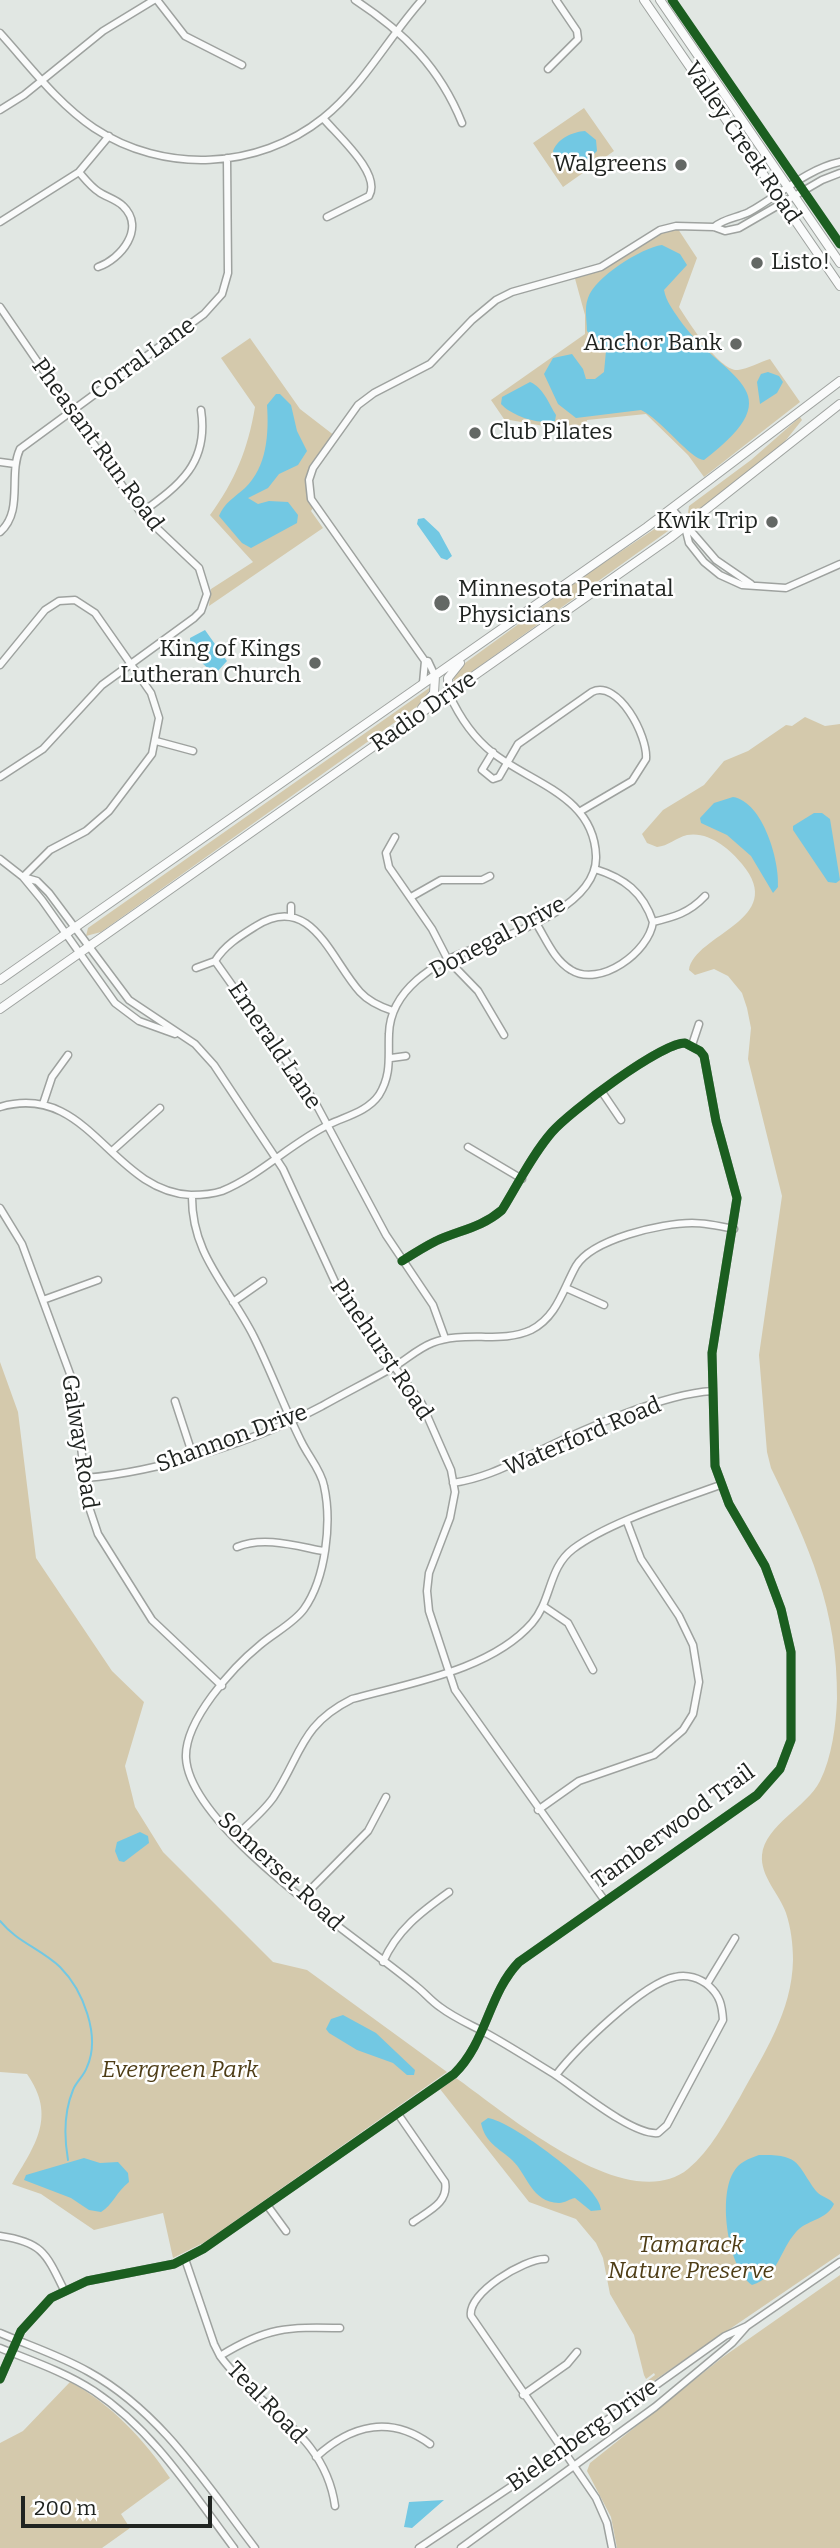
<!DOCTYPE html>
<html>
<head>
<meta charset="utf-8">
<style>
	body { margin:0 }
	#map { position:relative; width:840px; height:2548px; overflow:hidden; background:#e1e7e3; font-family:Bitter,serif }
	canvas { display:block }
	.scale { position:absolute; left:21px; top:2496px; width:191px; height:32px; box-sizing:border-box; border:4px solid #202421; border-top:0; padding-left:9px; font-size:21px; line-height:24px; white-space:nowrap; color:#202421; -webkit-text-stroke:5px #fff; paint-order:stroke }
</style>
</head>
<body>
<div id="map">
<canvas width="840" height="2548"></canvas>
<div class="scale">200 m</div>
</div>
<script>
const context = document.querySelector('canvas').getContext('2d');
context.lineJoin = 'round';
function fill(path, color) { context.fillStyle = color; context.fill(path, 'evenodd'); }
function trace(path, color, width, dash) { context.strokeStyle = color; context.lineWidth = width; context.lineCap = dash ? 'butt' : 'round'; context.setLineDash(dash || []); context.stroke(path); }
function drawText(font, color, halo, rows, align = 'center') {
  context.font = font + ' Bitter,serif'; context.lineWidth = 5; context.setLineDash([]); context.textBaseline = 'middle'; context.strokeStyle = halo; context.fillStyle = color; for (const [text, x, y, turn = 0] of rows) {
    context.save(); context.translate(x, y); context.rotate((+turn || 0) * Math.PI / 180); context.textAlign = isNaN(turn) ? turn : align; if (halo) context.strokeText(text, 0, 0); context.fillText(text, 0, 0); context.restore();
  }
}
fill(new Path2D(`
	M 584,108 L 614,151 L 563,187 L 533,143 Z
	M 676,226 L 697,258 L 679,307 C 688,321 720,372 738,370 C 748,369 760,362 770,359 L 800,402 L 704,477 L 688,455 L 646,414 L 587,420 L 584,433 L 504,419 L 491,400 L 585,334 L 585,315 L 574,275 L 588,271 L 641,239 Z
	M 250,338 L 300,409 L 335,436 L 310,474 L 314,506 L 311,511 L 323,528 L 209,606 L 211,589 L 253,562 L 210,515 C 235,481 248,449 255,407 L 221,358 Z
	M 800,417 L 802,420 L 778,450 L 693,516 L 688,513 L 689,506 L 751,460 Z
	M 668,520 L 671,526 L 668,531 L 452,686 L 455,674 L 465,663 L 590,572 Z
	M 432,686 L 422,703 L 101,932 L 86,936 L 88,928 Z
	M 805,717 L 825,726 L 840,724 L 840,2254 L 649,2384 L 647,2381 L 655,2375 L 654,2373 L 646,2379 L 644,2375 L 634,2335 L 610,2294 L 603,2258 L 596,2243 L 576,2219 L 529,2202 L 440,2089 L 456,2078 C 506,2113 627,2218 688,2169 C 711,2150 725,2122 740,2097 C 764,2053 792,2012 793,1960 C 793,1945 791,1928 786,1913 C 780,1895 760,1876 762,1855 C 765,1825 807,1807 820,1781 C 832,1757 836,1725 837,1699 C 838,1610 809,1546 771,1468 L 767,1452 L 759,1355 L 782,1196 L 748,1059 L 751,1028 L 747,1008 L 742,993 L 728,976 L 714,969 L 695,975 L 689,970 C 694,934 789,920 742,864 C 730,849 709,831 687,835 C 676,838 668,846 657,847 L 647,843 L 642,834 L 663,810 L 704,785 L 724,761 L 748,751 L 786,725 L 792,726 Z
	M 0,1362 L 18,1412 L 36,1558 L 112,1671 L 144,1702 L 125,1766 L 135,1807 L 163,1852 L 273,1962 L 307,1970 L 447,2072 L 205,2242 L 173,2258 L 163,2213 L 94,2230 L 41,2194 L 12,2184 C 35,2145 57,2117 27,2074 L 0,2072 Z
	M 840,2275 L 840,2548 L 617,2548 L 611,2517 L 587,2471 L 590,2463 L 723,2357 Z
	M 70,2382 C 110,2403 145,2440 170,2478 L 121,2514 L 130,2528 L 102,2548 L 0,2548 L 0,2443 L 23,2431 Z`), '#d4c9ac');
fill(new Path2D(`
	M 585,131 L 596,140 L 597,151 C 582,167 560,179 553,151 C 558,138 573,132 585,131 Z
	M 662,245 L 680,254 L 687,265 L 664,290 C 666,301 673,310 679,319 C 721,380 799,388 704,460 C 691,460 662,420 641,410 L 576,418 L 558,404 L 544,374 L 553,358 L 572,354 L 583,369 L 586,379 L 595,379 L 604,372 L 606,351 L 587,331 C 587,321 584,308 588,298 C 595,277 641,248 662,245 Z
	M 768,372 L 779,376 L 783,382 L 777,393 L 760,404 L 757,382 L 761,374 Z
	M 530,382 C 543,387 549,404 556,415 L 555,421 C 539,425 512,416 501,404 L 502,397 Z
	M 276,394 L 280,394 L 291,405 L 297,431 L 307,451 L 298,465 L 279,474 L 268,488 L 248,498 L 258,504 L 269,501 L 288,502 L 298,515 L 297,523 L 251,548 L 242,543 L 219,516 C 224,503 235,497 245,488 C 267,467 269,434 267,405 Z
	M 424,518 L 439,532 L 452,556 L 447,560 L 441,558 L 417,524 L 418,519 Z
	M 205,630 L 227,661 L 217,672 C 205,671 190,650 190,638 Z
	M 733,797 C 763,802 780,861 778,887 L 773,893 L 751,856 L 727,835 L 701,823 L 700,818 L 714,803 Z
	M 814,813 L 822,813 L 830,819 L 840,880 L 836,883 L 828,882 L 793,830 L 793,826 Z
	M 140,1832 L 148,1836 L 149,1843 L 124,1862 L 119,1861 L 115,1851 L 117,1842 Z
	M 343,2015 L 376,2033 L 415,2070 L 414,2075 L 407,2075 L 393,2063 L 357,2050 L 329,2033 L 326,2029 L 331,2019 Z
	M 488,2118 C 511,2121 601,2186 601,2210 L 591,2211 L 575,2198 C 569,2199 565,2203 559,2203 C 531,2202 528,2175 512,2160 C 499,2148 485,2143 481,2123 Z
	M 759,2155 C 801,2154 796,2164 816,2191 C 822,2198 829,2197 834,2204 C 827,2220 806,2220 796,2232 C 779,2251 779,2276 752,2285 C 728,2268 718,2199 733,2173 C 739,2162 748,2159 759,2155 Z
	M 84,2158 L 100,2163 L 118,2162 L 128,2173 L 129,2182 C 117,2191 112,2206 101,2212 L 89,2210 L 71,2198 L 24,2180 L 26,2175 Z
	M 444,2500 L 412,2528 L 404,2527 L 409,2502 Z`), '#72c8e3');
trace(new Path2D(`
	M 0,1921 C 17,1942 41,1949 60,1967 C 83,1990 101,2036 87,2067 C 84,2076 76,2082 73,2090 C 64,2112 64,2137 68,2160`), '#72c8e3', 2);
const minor = new Path2D(`
	M 157,0 L 185,36 L 242,65
	M 355,0 C 404,32 440,68 462,123
	M 0,33 C 29,65 57,103 94,128 C 163,174 258,170 323,118 C 363,86 388,38 422,0
	M 548,69 L 578,39 L 577,31 L 556,0
	M 0,110 L 24,95 L 103,31 L 154,0
	M 323,118 C 338,136 382,174 369,196 L 327,217
	M 79,172 C 85,179 91,187 99,192 C 106,197 116,199 123,206 C 146,228 121,259 98,267
	M 0,222 L 79,172 L 109,136
	M 714,227 C 725,218 737,218 749,212 C 778,196 807,169 840,162
	M 0,307 L 141,513 L 199,568 L 207,594 L 201,611 L 194,618 L 102,685 L 43,749 L 0,777
	M 0,462 L 15,464
	M 672,509 L 716,560 L 751,584
	M 141,513 C 180,485 209,463 201,410
	M 685,527 L 689,543 L 704,562 L 720,575 L 742,585 L 786,588 L 840,564
	M 0,532 C 24,511 8,475 20,449 L 204,314 L 222,294 L 228,273 L 227,158
	M 0,665 L 45,610 L 59,601 L 75,600 L 95,613 L 151,693 L 159,718 L 152,754 L 109,811 L 86,831 L 50,850 L 23,877
	M 435,676 L 428,661 L 425,661 L 311,499 L 309,480 L 313,468 L 358,405 L 374,393 L 430,364 L 472,320 L 496,300 L 512,292 L 601,267 L 660,230 L 676,226 L 714,227 L 725,231 L 739,228 L 822,180 L 840,173
	M 423,683 L 425,661
	M 156,741 L 193,751
	M 493,752 L 482,770 L 493,779 L 499,777 L 518,744 L 592,692 C 618,679 648,736 646,759 L 632,781 L 579,812
	M 395,837 L 386,853 L 389,867 L 432,929 L 448,960 L 478,991 L 504,1035
	M 0,859 L 23,877 L 42,900 L 115,1003 L 139,1021 L 175,1034
	M 23,877 L 37,881 L 49,893 L 129,1000 L 195,1044 L 214,1065 L 283,1169 L 341,1295 L 422,1404 L 451,1470 L 455,1492 L 450,1518 L 429,1573 L 427,1591 L 429,1611 L 455,1690 L 605,1901
	M 411,897 L 441,880 L 482,880 L 490,876
	M 291,916 L 291,906
	M 653,922 C 674,917 689,913 705,896
	M 536,923 C 546,939 554,960 571,970 C 600,988 649,952 653,922 C 643,892 624,878 595,869
	M 215,961 L 315,1102 L 386,1235 L 433,1305 L 445,1338
	M 215,961 C 225,945 240,936 256,926 C 311,891 331,960 360,992 C 369,1002 381,1007 393,1011
	M 196,968 L 215,961
	M 692,1045 L 699,1024
	M 391,1058 L 406,1056
	M 602,1092 L 621,1120
	M 43,1104 L 52,1077 L 68,1055
	M 0,1107 C 89,1081 111,1191 191,1195 C 201,1195 213,1194 222,1191 C 261,1175 292,1142 330,1124 C 347,1116 368,1111 379,1095 C 392,1074 388,1056 389,1034 C 390,990 435,962 473,949 C 510,935 598,906 596,856 C 594,796 531,783 493,753 C 474,738 459,716 449,694
	M 468,1147 L 522,1179
	M 112,1151 L 160,1108
	M 192,1195 C 191,1255 229,1287 254,1337 C 271,1371 284,1407 301,1441 C 308,1456 321,1470 324,1486 C 332,1522 326,1578 304,1609 C 294,1623 274,1633 260,1645 C 233,1667 184,1721 186,1758 C 190,1830 363,1941 416,1986 C 424,1992 431,2001 440,2007 C 453,2017 469,2024 484,2032 C 508,2045 531,2060 554,2074 C 577,2089 633,2136 658,2133 L 667,2125 L 723,2020 C 722,2005 720,1996 709,1986 C 700,1978 687,1974 675,1977 C 643,1983 576,2049 556,2075
	M 0,1208 L 22,1244 L 73,1382 L 88,1504 L 98,1534 L 152,1620 L 222,1686
	M 566,1288 L 604,1305
	M 43,1300 L 98,1280
	M 233,1302 L 263,1281
	M 175,1401 L 193,1456
	M 85,1478 C 159,1472 256,1441 322,1406 C 345,1393 369,1381 392,1368 C 406,1360 417,1349 432,1343 C 464,1330 501,1344 531,1330 C 557,1317 563,1289 576,1266 C 592,1239 662,1223 692,1223 C 706,1223 720,1226 734,1229
	M 453,1483 C 486,1478 509,1465 539,1451 C 584,1429 663,1394 712,1391
	M 237,1547 C 264,1536 296,1546 323,1551
	M 543,1606 L 568,1623 L 593,1670
	M 538,1810 L 579,1781 L 654,1755 L 683,1730 L 693,1714 L 699,1682 L 693,1645 L 679,1616 L 641,1559 L 627,1522
	M 235,1837 C 248,1824 263,1812 273,1798 C 302,1754 300,1725 352,1699 C 410,1683 491,1670 532,1623 C 552,1600 548,1568 573,1549 C 609,1522 677,1501 720,1485
	M 302,1898 L 368,1831 L 386,1797
	M 383,1962 C 397,1930 421,1912 449,1892
	M 707,1984 L 735,1938
	M 398,2114 L 445,2182 C 449,2203 428,2211 413,2222
	M 267,2205 L 286,2231
	M 0,2236 C 42,2242 46,2253 64,2290
	M 185,2259 L 214,2344 L 220,2356 C 259,2409 325,2433 335,2506
	M 545,2259 C 524,2259 467,2293 471,2316 L 596,2498 L 607,2523 L 612,2548
	M 0,2333 C 30,2346 61,2356 89,2372 C 161,2412 206,2484 255,2548
	M 0,2348 C 32,2361 65,2372 94,2391 C 153,2430 192,2492 234,2548
	M 220,2356 C 267,2327 287,2327 340,2328
	M 0,2379 L 21,2331 L 51,2298 L 87,2281 L 174,2264 L 203,2249 L 454,2074 C 487,2042 488,1994 519,1962 L 757,1795 L 780,1769 L 791,1740 L 791,1652 L 781,1609 L 765,1566 L 729,1504 L 715,1466 L 712,1353 L 737,1198 L 716,1121 L 704,1056 L 700,1051 L 685,1043 C 661,1043 569,1112 552,1132 C 532,1155 518,1184 502,1210 C 481,1228 460,1230 436,1241 C 424,1247 413,1254 402,1261
	M 523,2395 L 567,2364 L 577,2352
	M 316,2457 C 351,2425 390,2415 430,2444
	M 419,2548 L 548,2462 L 725,2336 L 747,2326
	M 461,2548 L 655,2407 L 732,2343 L 747,2326 L 840,2262`);
const major = new Path2D(`
	M 644,0 L 840,286
	M 660,0 L 840,263
	M 449,694 L 448,678 L 460,663
	M 422,708 L 434,693 L 435,676
	M 0,980 L 647,527 L 840,381
	M 0,1009 L 670,538 L 840,404`);
trace(minor, '#9ea29f', 9);
trace(major, '#9ea29f', 10);
trace(minor, '#fafbfb', 6);
trace(major, '#fafbfb', 8);
trace(new Path2D(`
	M 672,0 L 840,244
	M 0,2379 L 21,2331 L 51,2298 L 87,2281 L 174,2264 L 203,2249 L 454,2074 C 487,2042 488,1994 519,1962 L 757,1795 L 780,1769 L 791,1740 L 791,1652 L 781,1609 L 765,1566 L 729,1504 L 715,1466 L 712,1353 L 737,1198 L 716,1121 L 704,1056 L 700,1051 L 685,1043 C 661,1043 569,1112 552,1132 C 532,1155 518,1184 502,1210 C 481,1228 460,1230 436,1241 C 424,1247 413,1254 402,1261`), '#1b5e20', 9);
for (const [x, y, r, color] of [
	[681,165,7,"#646865"],
	[757,263,7,"#646865"],
	[736,344,7,"#646865"],
	[475,433,7,"#646865"],
	[772,522,7,"#646865"],
	[442,603,9,"#646865"],
	[315,663,7,"#646865"]
]) { const dot = new Path2D(); dot.arc(x, y, r, 0, 2 * Math.PI); context.fillStyle = color; context.fill(dot); trace(dot, '#fff', 2.5); }
drawText('23px', '#202421', '#fff', [
	["Valley Creek Road",742,143,56],
	["Corral Lane",143,359,-36],
	["Pheasant Run Road",97,445,54],
	["Radio Drive",424,712,-35],
	["Donegal Drive",498,938,-28],
	["Emerald Lane",274,1046,56],
	["Pinehurst Road",381,1350,56],
	["Waterford Road",583,1437,-23],
	["Shannon Drive",232,1439,-20],
	["Galway Road",79,1442,81],
	["Tamberwood Trail",674,1827,-36],
	["Somerset Road",280,1872,43],
	["Teal Road",266,2403,46],
	["Bielenberg Drive",583,2436,-35]
]);
drawText('23px', '#202421', '#fff', [
	["Walgreens",667,165],
	["Listo!",771,263,"left"],
	["Anchor Bank",722,344],
	["Club Pilates",489,433,"left"],
	["Kwik Trip",758,522],
	["Minnesota Perinatal",458,590,"left"],
	["Physicians",458,616,"left"],
	["King of Kings",301,650],
	["Lutheran Church",301,676]
], 'right');
drawText('italic 23px', '#4e3d16', '#fff', [
	["Evergreen Park",180,2071],
	["Tamarack",691,2246],
	["Nature Preserve",691,2272]
]);
</script>
</body>
</html>
